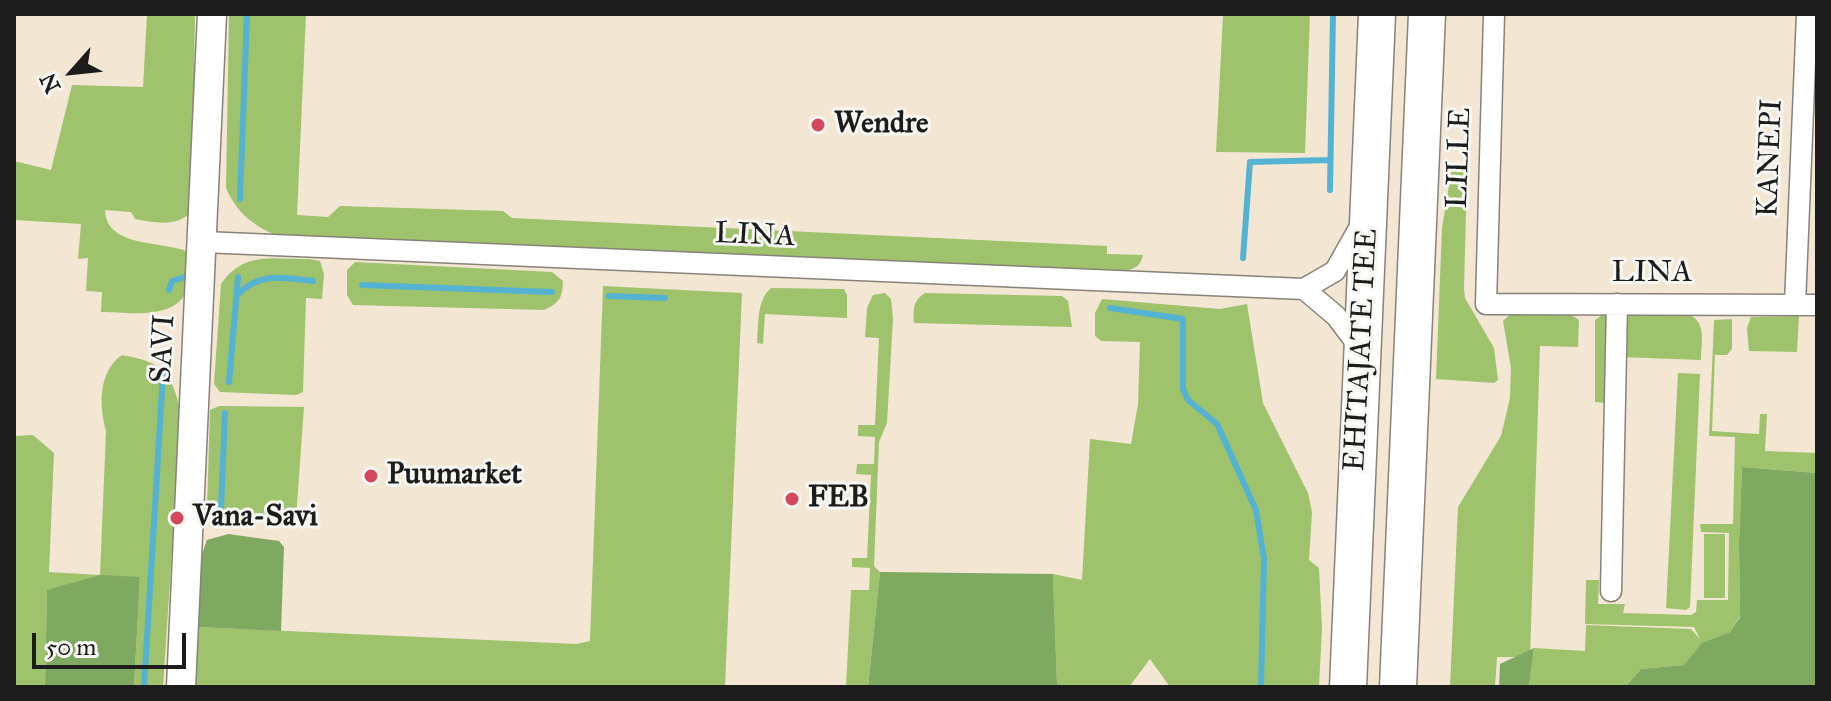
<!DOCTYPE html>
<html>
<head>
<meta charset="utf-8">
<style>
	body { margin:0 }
	#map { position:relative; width:1831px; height:701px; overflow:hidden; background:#f3e7d4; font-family:"IM FELL Great Primer",serif }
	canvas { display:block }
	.frame { position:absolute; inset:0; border:16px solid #1c1c1c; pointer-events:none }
	.north { position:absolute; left:32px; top:32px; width:80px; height:80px; -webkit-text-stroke:6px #f6f6f2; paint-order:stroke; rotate:243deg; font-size:22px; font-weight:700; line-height:32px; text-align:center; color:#1c1c1c }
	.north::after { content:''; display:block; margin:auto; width:28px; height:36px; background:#1c1c1c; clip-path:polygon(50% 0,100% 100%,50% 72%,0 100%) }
	.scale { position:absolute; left:32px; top:633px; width:154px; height:36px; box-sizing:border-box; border:4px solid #1c1c1c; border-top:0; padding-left:10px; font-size:24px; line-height:28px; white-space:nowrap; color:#1c1c1c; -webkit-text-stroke:6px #f6f6f2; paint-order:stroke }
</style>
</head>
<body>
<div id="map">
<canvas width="1831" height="701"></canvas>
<div class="frame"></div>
<div class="north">N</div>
<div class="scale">50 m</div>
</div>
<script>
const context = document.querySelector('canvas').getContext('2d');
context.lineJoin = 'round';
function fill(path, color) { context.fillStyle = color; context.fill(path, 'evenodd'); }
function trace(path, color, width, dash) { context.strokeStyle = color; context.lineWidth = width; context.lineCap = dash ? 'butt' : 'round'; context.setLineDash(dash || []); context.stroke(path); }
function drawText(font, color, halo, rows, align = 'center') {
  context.font = font + ' "IM FELL Great Primer",serif'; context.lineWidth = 6; context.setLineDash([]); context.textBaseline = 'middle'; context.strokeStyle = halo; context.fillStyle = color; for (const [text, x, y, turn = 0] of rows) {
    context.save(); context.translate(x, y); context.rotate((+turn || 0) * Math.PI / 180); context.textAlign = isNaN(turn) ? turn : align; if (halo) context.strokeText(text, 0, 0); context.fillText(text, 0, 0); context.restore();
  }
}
fill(new Path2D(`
	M 147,14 L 195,14 L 192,212 C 176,227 155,223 135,219 L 131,212 L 105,210 C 106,249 165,240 191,253 C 190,264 191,279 187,290 C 175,321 127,312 101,312 L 102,292 L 86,291 L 88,258 L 78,259 L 81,224 L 14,220 L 14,161 L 51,170 L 72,85 L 143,87 Z
	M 229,14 L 306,14 L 297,215 L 328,217 L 340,206 L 503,211 L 512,218 L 1107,246 L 1107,254 L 1143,255 C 1141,265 1136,268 1126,271 L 273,234 C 250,223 236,211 226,188 Z
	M 1223,14 L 1310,14 L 1305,153 L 1216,152 Z
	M 1452,167 L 1467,174 L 1464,289 L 1465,298 L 1494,348 L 1498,380 L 1494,383 L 1436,379 L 1442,228 Z
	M 309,259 L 320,261 L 324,274 L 322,299 L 306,298 L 303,392 L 296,395 L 220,392 L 214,384 L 221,284 C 243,251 274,259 309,259 Z
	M 355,262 L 552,272 L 563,281 C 562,299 560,302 544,310 L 353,305 L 347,295 L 347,270 Z
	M 603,286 L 742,293 L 725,687 L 195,687 L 198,627 L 577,644 L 590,641 Z
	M 771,288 L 844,289 L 847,295 L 847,318 L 765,314 L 763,344 L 757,343 C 759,324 756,301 771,288 Z
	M 885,293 L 891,299 L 893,318 L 887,423 L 879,442 L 874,566 L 880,572 L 868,687 L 846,687 L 851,590 L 869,590 L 870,568 L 852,567 L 852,558 L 867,558 L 871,475 L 856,474 L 857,464 L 874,464 L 875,437 L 858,436 L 858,425 L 875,425 L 879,338 L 865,337 L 867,308 L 873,295 Z
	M 925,293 L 1062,296 L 1068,301 L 1072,327 L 914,323 C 913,309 913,301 925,293 Z
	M 1102,299 L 1220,309 L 1247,304 L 1263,403 L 1308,493 L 1312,512 L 1309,560 L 1319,568 L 1322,628 L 1319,687 L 1170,687 L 1150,659 L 1129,687 L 1065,687 L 1057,684 L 1053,574 L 1082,580 L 1090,439 L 1131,444 L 1138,404 L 1140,342 L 1101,341 L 1095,336 L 1095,313 Z
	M 1565,311 L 1579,320 L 1578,347 L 1540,346 L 1530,657 L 1497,657 L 1495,687 L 1450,687 L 1458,507 L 1501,436 L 1510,398 L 1511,368 L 1503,321 L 1513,312 Z
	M 1604,314 L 1611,321 L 1606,403 L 1595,402 L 1595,320 Z
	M 1631,314 L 1690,315 C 1707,324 1701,343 1701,360 L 1619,357 L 1624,316 Z
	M 1799,316 L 1797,352 L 1749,351 L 1747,328 L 1751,317 Z
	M 1732,319 L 1732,349 L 1727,355 L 1715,355 L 1712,431 L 1759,434 L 1760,414 L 1767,414 L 1765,451 L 1817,453 L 1817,473 L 1742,467 L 1739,542 L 1740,616 L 1730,632 L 1703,643 L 1684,665 L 1641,669 L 1625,687 L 1529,687 L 1534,648 L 1585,651 L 1586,625 L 1691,629 L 1700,639 L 1694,627 L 1585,624 L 1586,580 L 1599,580 L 1598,604 L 1625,604 L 1623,613 L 1691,615 L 1696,612 L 1697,600 L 1728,600 L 1729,533 L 1701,532 L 1700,524 L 1733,524 L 1735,437 L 1709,436 L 1714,320 Z
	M 122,355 C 164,362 172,374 181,413 L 163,687 L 134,687 L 140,577 L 47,590 L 45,687 L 14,687 L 14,436 L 33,435 L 54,453 L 49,572 L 100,575 L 106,431 C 99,405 98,372 122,355 Z
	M 1678,373 L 1700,374 L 1690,607 L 1686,610 L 1666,608 Z
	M 219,406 L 304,407 L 296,518 C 276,518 220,522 207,508 L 210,410 Z
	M 1704,534 L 1725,534 L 1725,598 L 1704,598 Z`), '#9fc26d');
fill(new Path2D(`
	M 1742,467 L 1817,473 L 1817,687 L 1625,687 L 1641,669 L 1684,665 L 1702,643 L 1730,632 L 1740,617 L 1739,542 Z
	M 228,534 L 279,541 L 284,547 L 281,631 L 198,627 L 202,554 L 207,540 Z
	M 880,572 L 1053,574 L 1057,684 L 1065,687 L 868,687 Z
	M 100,575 L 140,577 L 134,687 L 45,687 L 47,590 Z
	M 1534,648 L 1529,687 L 1499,687 L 1500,664 Z`), '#7fa860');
trace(new Path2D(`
	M 1330,190 L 1333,14
	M 240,199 L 247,14
	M 1243,258 L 1250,162 L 1330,160
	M 362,285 L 552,292
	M 169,290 L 172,281 L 185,277
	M 237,295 C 261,271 282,278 313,281
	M 609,296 L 665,298
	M 1110,308 L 1183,319 L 1183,389 L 1188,400 L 1217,424 L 1256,510 L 1264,559 L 1261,687
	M 229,382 L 238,277
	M 221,507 L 225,413
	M 144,687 L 163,374`), '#54b2d2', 6);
const street = new Path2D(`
	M 1494,14 L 1486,304 L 1817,305
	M 1361,225 L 1335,271 L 1304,289 L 1336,316 L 1361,349
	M 203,242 L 1304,289
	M 1795,304 L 1807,14
	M 1611,591 L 1617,304`);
const secondary = new Path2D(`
	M 181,687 L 212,14`);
const highway = new Path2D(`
	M 1348,687 L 1377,14
	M 1398,687 L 1427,14`);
trace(street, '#888278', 23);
trace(secondary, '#888278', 31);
trace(highway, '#888278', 39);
trace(street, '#fff', 20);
trace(secondary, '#fff', 28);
trace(highway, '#fff', 36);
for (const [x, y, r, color] of [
	[818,125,8,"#d1495b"],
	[371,476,8,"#d1495b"],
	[792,499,8,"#d1495b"],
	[177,518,8,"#d1495b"]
]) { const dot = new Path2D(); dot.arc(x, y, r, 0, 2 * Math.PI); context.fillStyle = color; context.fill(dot); trace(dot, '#f6f6f2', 3); }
drawText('bold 30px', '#1c1c1c', '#f6f6f2', [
	["Wendre",834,125],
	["Puumarket",387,476],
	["FEB",808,499],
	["Vana-Savi",193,518]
], 'left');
drawText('30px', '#1c1c1c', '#f6f6f2', [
	["LILLE",1460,158,-88],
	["KANEPI",1771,158,-88],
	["LINA",755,236,2],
	["LINA",1652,274],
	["SAVI",164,349,-87],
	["EHITAJATE TEE",1362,350,-87]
]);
</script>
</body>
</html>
